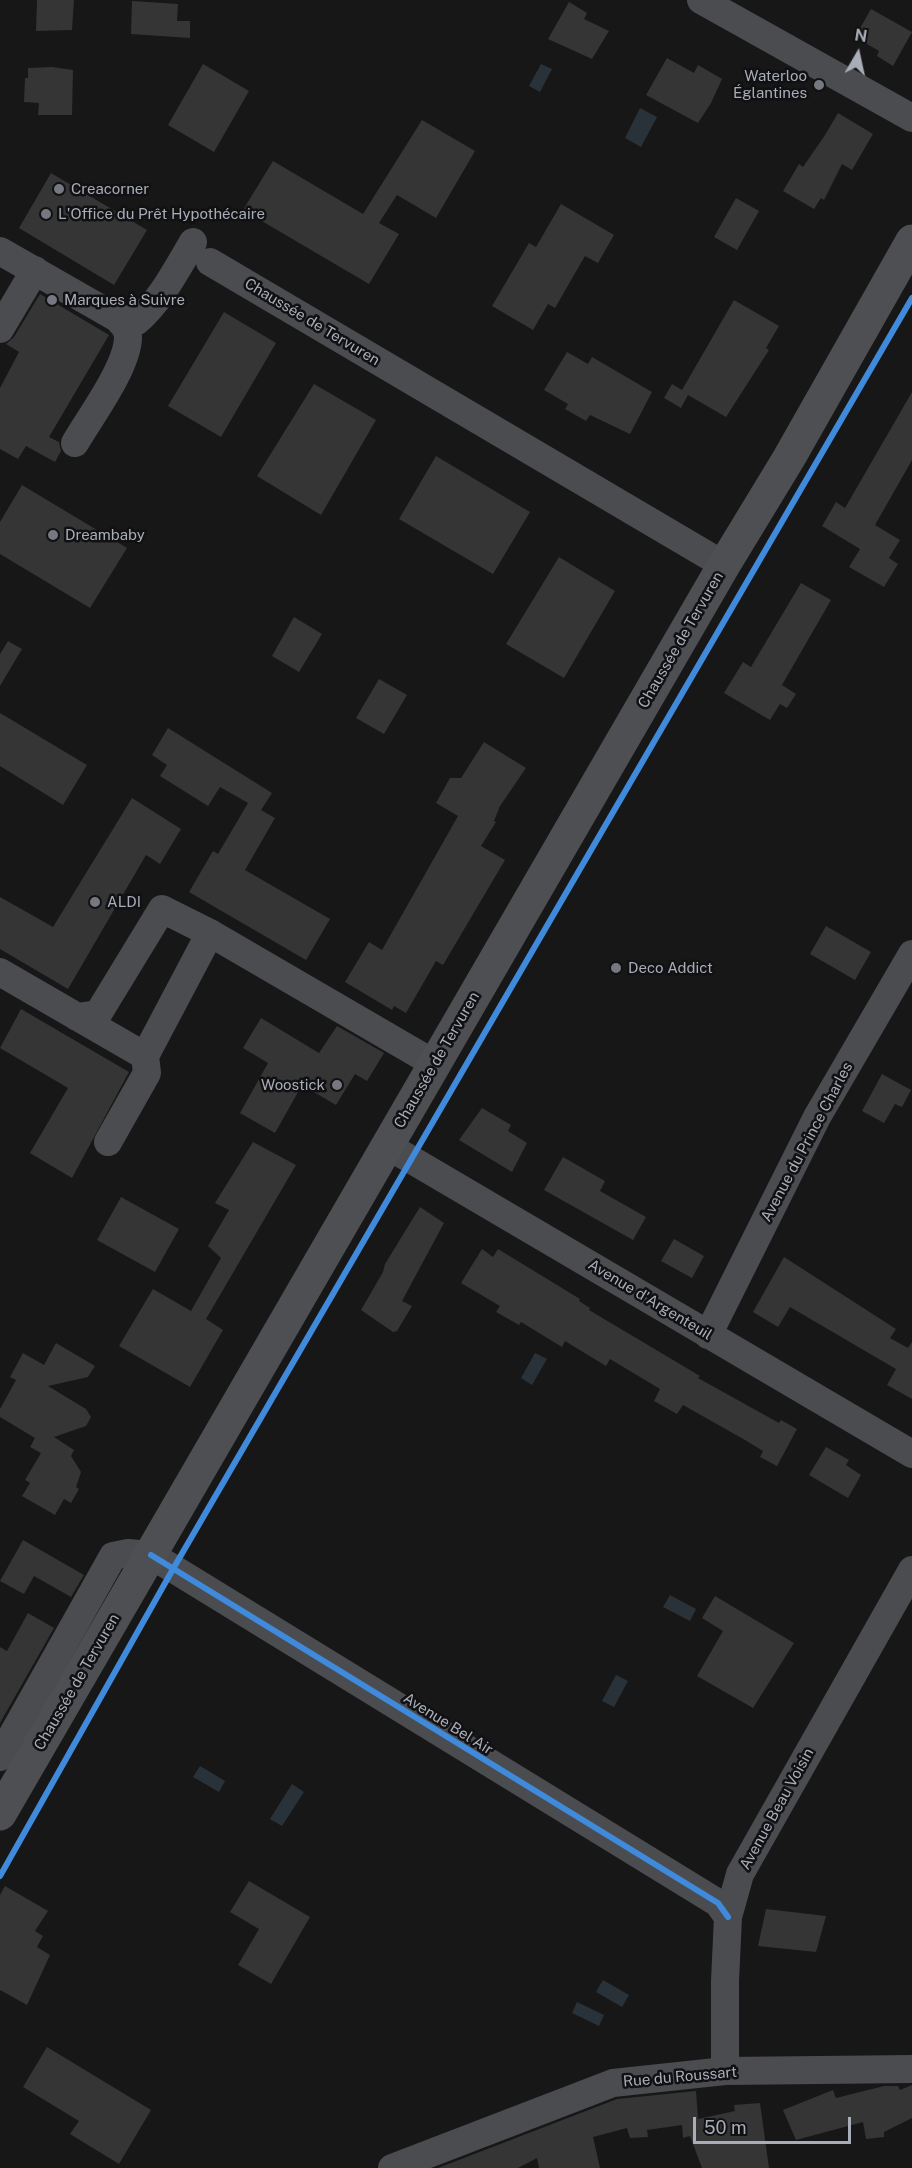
<!DOCTYPE html>
<html>
<head>
<meta charset="utf-8">
<style>
	body { margin:0 }
	#map { position:relative; width:912px; height:2168px; overflow:hidden; background:#171717; font-family:"Public Sans",sans-serif }
	canvas { display:block }
	.north { position:absolute; left:828px; top:24px; width:60px; height:60px; -webkit-text-stroke:4px #111113; paint-order:stroke; rotate:9deg; font-size:16px; font-weight:700; line-height:24px; text-align:center; color:#a8adb8 }
	.north::after { content:''; display:block; margin:auto; width:21px; height:27px; background:#a8adb8; clip-path:polygon(50% 0,100% 100%,50% 72%,0 100%) }
	.scale { position:absolute; left:693px; top:2117px; width:158px; height:27px; box-sizing:border-box; border:3px solid #a8adb8; border-top:0; padding-left:8px; font-size:18px; line-height:21px; white-space:nowrap; color:#a8adb8; -webkit-text-stroke:4px #111113; paint-order:stroke }
</style>
</head>
<body>
<div id="map">
<canvas width="912" height="2168"></canvas>
<div class="north">N</div>
<div class="scale">50 m</div>
</div>
<script>
const context = document.querySelector('canvas').getContext('2d');
context.lineJoin = 'round';
function fill(path, color) { context.fillStyle = color; context.fill(path, 'evenodd'); }
function trace(path, color, width, dash) { context.strokeStyle = color; context.lineWidth = width; context.lineCap = dash ? 'butt' : 'round'; context.setLineDash(dash || []); context.stroke(path); }
function drawText(font, color, halo, rows, align = 'center') {
  context.font = font + ' "Public Sans",sans-serif'; context.lineWidth = 5; context.setLineDash([]); context.textBaseline = 'middle'; context.strokeStyle = halo; context.fillStyle = color; for (const [text, x, y, turn = 0] of rows) {
    context.save(); context.translate(x, y); context.rotate((+turn || 0) * Math.PI / 180); context.textAlign = isNaN(turn) ? turn : align; if (halo) context.strokeText(text, 0, 0); context.fillText(text, 0, 0); context.restore();
  }
}
fill(new Path2D(`
	M 541,64 L 552,69 L 540,92 L 529,86 Z
	M 640,108 L 657,117 L 641,147 L 625,138 Z
	M 535,1353 L 547,1359 L 532,1385 L 521,1378 Z
	M 670,1595 L 696,1609 L 690,1621 L 663,1607 Z
	M 616,1675 L 628,1681 L 614,1707 L 602,1701 Z
	M 200,1766 L 225,1781 L 219,1792 L 193,1777 Z
	M 292,1784 L 304,1792 L 282,1826 L 270,1819 Z
	M 603,1980 L 629,1995 L 622,2007 L 596,1992 Z
	M 577,2002 L 604,2015 L 599,2026 L 572,2013 Z`), '#2a3239');
fill(new Path2D(`
	M 37,0 L 74,0 L 72,30 L 36,31 Z
	M 132,1 L 178,4 L 177,21 L 190,21 L 190,38 L 131,34 Z
	M 569,2 L 587,13 L 584,19 L 609,31 L 592,59 L 548,39 Z
	M 871,9 L 912,32 L 893,66 L 877,56 L 879,51 L 855,37 Z
	M 667,58 L 694,73 L 698,65 L 722,79 L 711,103 L 698,123 L 646,95 Z
	M 203,64 L 249,91 L 214,152 L 168,125 Z
	M 52,67 L 73,70 L 72,115 L 38,115 L 39,103 L 24,102 L 25,78 L 28,78 L 28,68 Z
	M 838,113 L 873,134 L 852,170 L 842,164 L 824,200 L 821,198 L 814,209 L 783,191 L 799,164 L 803,167 L 825,135 Z
	M 422,120 L 475,151 L 436,218 L 397,195 L 379,223 L 399,234 L 369,284 L 243,210 L 273,161 L 363,214 Z
	M 51,173 L 147,230 L 114,285 L 19,228 Z
	M 736,198 L 759,211 L 737,250 L 714,237 Z
	M 561,204 L 614,235 L 598,263 L 585,256 L 555,308 L 548,304 L 533,330 L 492,306 L 529,243 L 536,247 Z
	M 40,294 L 109,335 L 49,437 L 59,442 L 61,451 L 55,462 L 26,446 L 18,459 L 0,449 L 0,388 L 19,352 L 6,344 L 14,337 Z
	M 734,300 L 779,326 L 766,348 L 769,350 L 726,417 L 688,395 L 681,408 L 664,398 L 672,384 L 682,390 Z
	M 224,312 L 276,343 L 221,437 L 168,406 Z
	M 567,352 L 588,364 L 592,357 L 652,392 L 630,434 L 590,415 L 586,421 L 565,409 L 568,404 L 544,390 Z
	M 314,384 L 376,420 L 321,515 L 257,476 Z
	M 912,392 L 912,460 L 875,525 L 900,540 L 889,558 L 898,564 L 884,587 L 849,567 L 860,549 L 822,526 L 836,502 L 845,508 Z
	M 436,456 L 530,512 L 493,574 L 399,519 Z
	M 22,485 L 127,548 L 90,608 L 0,554 L 0,522 Z
	M 559,557 L 615,591 L 564,678 L 506,644 Z
	M 801,583 L 831,600 L 782,685 L 796,694 L 787,708 L 780,704 L 770,720 L 724,693 L 743,662 L 751,667 Z
	M 294,617 L 322,634 L 299,672 L 272,656 Z
	M 8,641 L 22,649 L 0,686 L 0,654 Z
	M 379,679 L 407,695 L 384,734 L 356,718 Z
	M 0,713 L 87,765 L 63,805 L 0,766 Z
	M 168,728 L 272,793 L 261,810 L 275,818 L 245,870 L 330,919 L 306,960 L 189,892 L 213,851 L 218,854 L 248,803 L 220,787 L 208,806 L 160,776 L 167,765 L 152,755 Z
	M 484,742 L 526,768 L 500,806 L 494,821 L 496,822 L 481,846 L 505,860 L 443,965 L 436,961 L 406,1013 L 394,1006 L 392,1010 L 345,982 L 369,942 L 382,950 L 458,816 L 436,803 L 450,778 L 461,778 Z
	M 132,798 L 181,829 L 160,864 L 146,855 L 68,989 L 0,949 L 0,897 L 53,927 Z
	M 826,926 L 871,952 L 855,980 L 810,954 Z
	M 21,1009 L 129,1072 L 72,1178 L 30,1153 L 68,1088 L 0,1048 Z
	M 261,1018 L 319,1053 L 337,1026 L 384,1053 L 367,1081 L 355,1074 L 336,1105 L 302,1085 L 275,1133 L 240,1113 L 268,1063 L 243,1048 Z
	M 882,1074 L 911,1090 L 902,1107 L 895,1104 L 884,1123 L 862,1111 Z
	M 482,1108 L 511,1125 L 508,1131 L 527,1143 L 512,1172 L 459,1140 Z
	M 253,1142 L 296,1165 L 206,1319 L 223,1330 L 190,1387 L 119,1346 L 153,1289 L 191,1311 L 221,1258 L 208,1246 L 229,1210 L 215,1203 Z
	M 563,1157 L 605,1181 L 600,1191 L 646,1217 L 633,1240 L 544,1190 Z
	M 121,1197 L 179,1229 L 155,1272 L 97,1240 Z
	M 420,1207 L 444,1223 L 402,1301 L 412,1306 L 397,1331 L 393,1332 L 361,1310 L 383,1272 L 385,1264 Z
	M 674,1239 L 704,1256 L 692,1278 L 661,1261 Z
	M 482,1249 L 493,1257 L 498,1249 L 580,1299 L 579,1301 L 590,1308 L 589,1310 L 700,1376 L 698,1378 L 779,1423 L 781,1420 L 797,1429 L 777,1466 L 760,1457 L 763,1451 L 745,1440 L 683,1405 L 677,1414 L 654,1401 L 660,1389 L 610,1359 L 606,1366 L 565,1341 L 562,1347 L 521,1322 L 519,1325 L 496,1312 L 500,1306 L 461,1283 Z
	M 784,1257 L 896,1329 L 890,1338 L 908,1348 L 912,1342 L 912,1399 L 887,1385 L 896,1369 L 790,1307 L 778,1327 L 753,1312 Z
	M 56,1343 L 95,1366 L 88,1377 L 48,1386 L 86,1409 L 91,1417 L 86,1426 L 54,1437 L 74,1450 L 71,1456 L 81,1472 L 76,1487 L 79,1489 L 71,1503 L 64,1499 L 55,1515 L 22,1496 L 30,1483 L 25,1480 L 41,1453 L 30,1447 L 35,1438 L 0,1417 L 0,1409 L 16,1380 L 10,1377 L 23,1353 L 44,1365 Z
	M 826,1447 L 849,1460 L 846,1465 L 861,1475 L 848,1498 L 809,1475 Z
	M 23,1540 L 84,1575 L 71,1597 L 34,1576 L 24,1594 L 0,1581 Z
	M 715,1596 L 794,1643 L 753,1708 L 697,1676 L 723,1631 L 702,1618 Z
	M 28,1613 L 54,1628 L 0,1723 L 0,1647 L 7,1651 Z
	M 249,1881 L 310,1917 L 271,1984 L 238,1965 L 259,1929 L 230,1912 Z
	M 5,1886 L 48,1911 L 35,1931 L 43,1936 L 37,1947 L 50,1955 L 27,2005 L 0,1990 L 0,1895 Z
	M 766,1909 L 826,1916 L 816,1952 L 758,1946 Z
	M 47,2047 L 151,2110 L 119,2164 L 70,2134 L 79,2121 L 23,2087 Z
	M 912,2085 L 912,2118 L 884,2132 L 884,2137 L 866,2139 L 863,2122 L 796,2140 L 783,2110 L 833,2090 L 836,2098 L 884,2086 L 898,2086 L 900,2090 Z
	M 696,2091 L 698,2119 L 735,2111 L 734,2105 L 760,2103 L 769,2168 L 702,2168 L 690,2136 L 683,2138 L 682,2125 L 647,2130 L 648,2137 L 630,2138 L 627,2128 L 593,2137 L 600,2168 L 539,2168 L 537,2158 L 518,2168 L 438,2168 L 617,2099 Z`), '#353536');
trace(new Path2D(`
	M 701,0 L 912,118
	M 0,251 L 117,318 L 137,321 C 162,299 176,270 193,242
	M 210,262 L 724,565
	M 0,329 L 35,270
	M 75,443 C 90,417 127,368 128,338 C 128,329 123,324 117,318
	M 210,933 L 435,1064
	M 0,972 L 145,1056 L 210,933 L 162,909 L 98,1014 L 77,1017
	M 108,1142 L 147,1073 L 145,1056
	M 388,1146 L 912,1454
	M 708,1335 L 817,1117 L 912,954
	M 0,1757 L 113,1556 L 128,1553 L 151,1555 L 718,1903 L 728,1917
	M 725,2071 L 725,1981 L 728,1917 L 740,1874 L 912,1570
	M 392,2168 L 613,2083 L 725,2071 L 912,2069`), '#4b4c50', 28);
trace(new Path2D(`
	M 0,1814 L 724,565 L 789,458 L 912,241`), '#4d4f52', 33);
trace(new Path2D(`
	M 151,1555 L 718,1903 L 728,1917
	M 0,1876 L 173,1569 L 912,298`), '#408adc', 6);
for (const [x, y, r, color] of [
	[819,85,6,"#757880"],
	[59,189,6,"#757880"],
	[46,214,6,"#757880"],
	[52,300,6,"#757880"],
	[53,535,6,"#757880"],
	[95,902,6,"#757880"],
	[616,968,6,"#757880"],
	[337,1085,6,"#757880"]
]) { const dot = new Path2D(); dot.arc(x, y, r, 0, 2 * Math.PI); context.fillStyle = color; context.fill(dot); trace(dot, '#111113', 2); }
drawText('15px', '#a8adb8', '#111113', [
	["Waterloo",807,76,"right"],
	["Églantines",807,93,"right"],
	["Creacorner",71,189],
	["L'Office du Prêt Hypothécaire",58,214],
	["Marques à Suivre",64,300],
	["Dreambaby",65,535],
	["ALDI",107,902],
	["Deco Addict",628,968],
	["Woostick",325,1085,"right"]
], 'left');
drawText('15px', '#a8adb8', '#111113', [
	["Chaussée de Tervuren",312,322,31],
	["Chaussée de Tervuren",681,640,-60],
	["Chaussée de Tervuren",437,1060,-60],
	["Avenue du Prince Charles",807,1142,-62],
	["Avenue d'Argenteuil",650,1300,31],
	["Chaussée de Tervuren",77,1682,-60],
	["Avenue Bel Air",448,1724,32],
	["Avenue Beau Voisin",777,1809,-61],
	["Rue du Roussart",680,2077,-5]
]);
</script>
</body>
</html>
